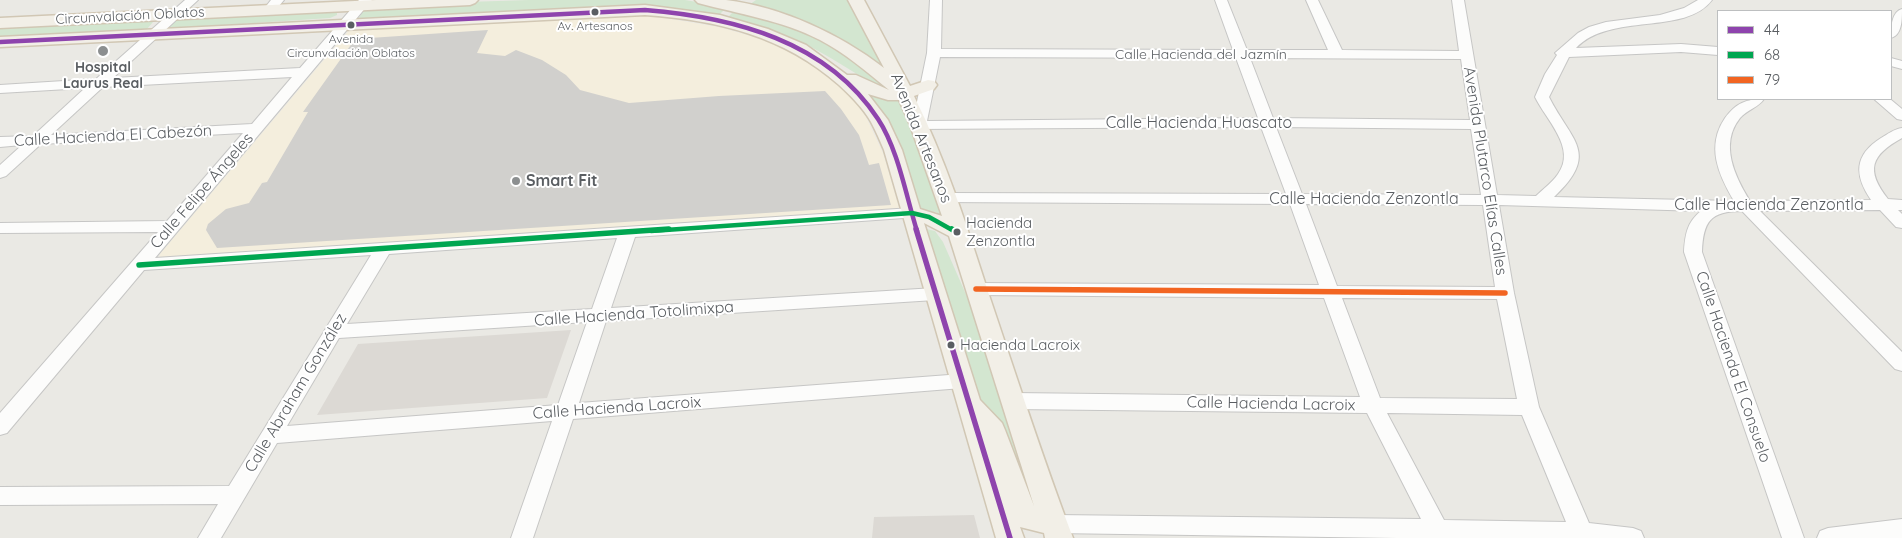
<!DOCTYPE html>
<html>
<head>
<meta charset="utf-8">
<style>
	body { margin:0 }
	#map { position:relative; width:1902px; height:538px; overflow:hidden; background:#eae9e4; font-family:Quicksand,sans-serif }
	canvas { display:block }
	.legend { position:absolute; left:1717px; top:10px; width:175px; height:90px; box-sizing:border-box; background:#fff; border:1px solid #bdbfc0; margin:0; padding:6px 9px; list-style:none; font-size:15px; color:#5a5e62 }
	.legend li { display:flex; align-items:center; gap:10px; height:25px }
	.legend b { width:25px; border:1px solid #bdbfc0 }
</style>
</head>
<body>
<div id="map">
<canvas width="1902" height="538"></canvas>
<ul class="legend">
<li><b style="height:6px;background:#8e44ad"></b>44</li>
<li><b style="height:6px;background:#00a651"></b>68</li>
<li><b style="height:6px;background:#f26522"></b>79</li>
</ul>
</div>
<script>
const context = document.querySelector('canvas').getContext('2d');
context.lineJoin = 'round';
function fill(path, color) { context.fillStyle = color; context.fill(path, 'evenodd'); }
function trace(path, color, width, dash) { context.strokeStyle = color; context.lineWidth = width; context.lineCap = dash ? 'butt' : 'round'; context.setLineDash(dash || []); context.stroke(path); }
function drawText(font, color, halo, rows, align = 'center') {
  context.font = font + ' Quicksand,sans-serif'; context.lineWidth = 4; context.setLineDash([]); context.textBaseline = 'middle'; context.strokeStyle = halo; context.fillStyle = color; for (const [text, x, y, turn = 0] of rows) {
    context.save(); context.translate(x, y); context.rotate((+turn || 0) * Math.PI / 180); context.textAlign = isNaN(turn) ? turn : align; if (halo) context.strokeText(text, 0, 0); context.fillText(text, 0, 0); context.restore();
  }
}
fill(new Path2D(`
	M 625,15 L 653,16 L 719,27 L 761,39 L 800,55 L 829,75 L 852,97 L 866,117 L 883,153 L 899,208 L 899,211 L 159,258 L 160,254 L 350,29 Z`), '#f4eedd');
fill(new Path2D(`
	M 571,330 L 547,398 L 317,415 L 358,344 Z
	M 974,515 L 980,538 L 872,538 L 874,517 Z`), '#dcd9d4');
fill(new Path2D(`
	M 529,0 L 685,0 L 727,7 L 719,15 L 653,7 L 358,20 L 364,8 L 404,4 Z
	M 756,0 L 849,0 L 889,71 L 749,5 Z
	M 736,9 C 795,28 847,42 888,92 C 861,78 838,61 811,47 C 786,33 755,24 726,19 Z
	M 331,12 L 337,12 L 337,15 L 330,18 L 164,29 L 175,20 Z
	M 150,20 L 153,22 L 147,29 L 144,30 L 0,37 L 0,26 Z
	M 867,94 L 901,100 L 914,130 L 943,220 L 936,212 L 919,211 Z
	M 926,229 L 935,231 L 943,242 L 968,299 L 1042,513 L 1033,513 L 958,359 Z`), '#d3e6d0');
fill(new Path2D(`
	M 488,30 L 477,53 L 505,56 L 516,50 L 542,60 L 566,75 L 580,90 L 629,103 L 719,96 L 825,91 L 841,109 L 859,135 L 869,165 L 879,163 L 891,205 L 217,248 L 206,230 L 208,224 L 226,209 L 249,203 L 262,183 L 267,182 L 308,112 L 303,112 L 355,39 Z`), '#d1d0cd');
const minor = new Path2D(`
	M 185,0 L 198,0 L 113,78 L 300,68 L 359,0 L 372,0 L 155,258 L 912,208 L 918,209 L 920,213 L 918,217 L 635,237 L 611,308 L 935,288 L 941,290 L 944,294 L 941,298 L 935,300 L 606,321 L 579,403 L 962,374 L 969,376 L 972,381 L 969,386 L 962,388 L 573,419 L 533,538 L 511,538 L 552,421 L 277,443 L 221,538 L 198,538 L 218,504 L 0,505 L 0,487 L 229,486 L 371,255 L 144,270 L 7,433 L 0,435 L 0,413 L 158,232 L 0,233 L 0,223 L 167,221 L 243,133 L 41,144 L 6,176 L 0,178 L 0,165 L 22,145 L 0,147 L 0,137 L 33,136 L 85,88 L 0,93 L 0,85 L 96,79 ZM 292,77 L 252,124 L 51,135 L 103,87 ZM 617,238 L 592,309 L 347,324 L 389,254 ZM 587,322 L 558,405 L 287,426 L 339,338 Z
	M 271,0 L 284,0 L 273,13 L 265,13 L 263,10 Z
	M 930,0 L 942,0 L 941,49 L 1233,50 L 1215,0 L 1227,0 L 1247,50 L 1328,50 L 1306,0 L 1318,0 L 1342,50 L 1459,51 L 1452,0 L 1464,0 L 1497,195 L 1536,196 C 1543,189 1552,183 1558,174 C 1577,148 1546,120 1535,97 L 1545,74 L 1557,55 L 1555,53 L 1578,33 L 1589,27 L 1606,22 L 1660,15 L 1684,8 L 1698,0 L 1712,0 C 1685,36 1610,12 1576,48 L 1681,44 L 1718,47 L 1718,55 L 1681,52 L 1569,57 L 1549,97 C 1571,141 1601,153 1554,197 L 1734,201 C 1718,174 1706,146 1725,118 C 1736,103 1746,99 1764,99 C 1759,107 1747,110 1740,118 C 1719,144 1735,177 1750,201 L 1871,200 C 1854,175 1854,155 1881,138 C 1888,134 1894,129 1902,128 L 1902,138 C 1871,155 1865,170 1888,199 L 1902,200 L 1902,210 L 1898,210 L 1902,214 L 1902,228 L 1896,227 L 1880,210 L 1760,211 L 1902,352 L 1902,371 L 1895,369 L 1742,211 C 1710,211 1703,222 1702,252 L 1804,538 L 1782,538 L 1684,252 C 1685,235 1687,222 1701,211 L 1499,205 L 1514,293 L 1539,407 L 1589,523 L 1633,528 L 1641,531 L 1644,538 L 1397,538 L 1054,533 L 1046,531 L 1043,524 L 1046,517 L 1054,515 L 1421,519 L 1367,413 L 1013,409 L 1006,406 L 1003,401 L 1006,396 L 1013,393 L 1360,397 L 1324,298 L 976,295 L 970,293 L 967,289 L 970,285 L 976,283 L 1319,285 L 1290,204 L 940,202 L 938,198 L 940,194 L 946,193 L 1286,194 L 1261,127 L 914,129 L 912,126 L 927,53 ZM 940,57 L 1236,58 L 1258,118 L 927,121 ZM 1250,58 L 1461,59 L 1470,120 L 1273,118 ZM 1276,127 L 1471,129 L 1481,195 L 1302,194 ZM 1306,204 L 1483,205 L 1495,287 L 1337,286 ZM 1342,298 L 1497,299 L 1517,399 L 1380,398 ZM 1387,413 L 1522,415 L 1566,522 L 1444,520 Z
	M 1902,9 C 1902,20 1902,35 1891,38 C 1891,29 1891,12 1902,9 Z
	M 1891,58 L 1902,61 L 1902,69 L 1891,66 Z
	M 1874,99 L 1890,99 L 1902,109 L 1902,120 L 1897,119 Z
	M 1902,519 L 1902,538 L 1817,538 L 1820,531 L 1828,528 Z`);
const major = new Path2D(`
	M 376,0 L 478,0 L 475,3 L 470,5 L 0,28 L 0,18 Z
	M 695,0 C 705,0 716,0 726,0 C 782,7 840,34 884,68 L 848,0 L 864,0 L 910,86 L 928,80 L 934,81 L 937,85 L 934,89 L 914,96 C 946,160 968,230 990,298 C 1017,378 1043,459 1073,538 L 1045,538 L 1044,533 L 1020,527 L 1024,538 L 996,538 L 884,150 C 880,141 876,131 871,122 C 863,108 851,96 839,85 C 784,36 717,20 645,15 L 0,47 L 0,37 L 645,5 L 720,15 L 768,29 L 806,45 L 847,75 L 856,75 L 889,90 C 867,72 845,53 820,40 C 781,20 739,14 698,3 ZM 868,94 L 888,100 L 899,100 L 910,125 L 942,216 L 920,209 L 902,150 L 888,120 ZM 924,223 L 949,236 L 1034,506 L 1005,430 L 1002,423 L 980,400 Z`);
trace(minor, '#c6c6c5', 2);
trace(major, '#d1c7b4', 3);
fill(minor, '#fcfcfb');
fill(major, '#f2efe7');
trace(new Path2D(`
	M 0,42 L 645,10 C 733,17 827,41 878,119 C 898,149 906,196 917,231`), '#8e44ad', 4.5);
trace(new Path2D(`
	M 916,229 L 1010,538`), '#8e44ad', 5.5);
trace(new Path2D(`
	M 651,231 L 912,213 L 929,217 L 954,231`), '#00a651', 4.5);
trace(new Path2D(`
	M 952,229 L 957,232
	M 139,265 L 669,229`), '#00a651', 5.5);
trace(new Path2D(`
	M 976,289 L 1505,293`), '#f26522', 5.5);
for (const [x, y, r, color] of [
	[595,12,4.5,"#5a5e62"],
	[351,25,4.5,"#5a5e62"],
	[103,51,6,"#8c8f90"],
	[516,181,5,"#8c8f90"],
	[957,232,4.5,"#5a5e62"],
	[951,345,4.5,"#5a5e62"]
]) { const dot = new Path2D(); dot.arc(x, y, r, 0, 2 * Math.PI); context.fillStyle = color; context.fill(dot); trace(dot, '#fff', 2); }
drawText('12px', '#5a5e62', '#fff', [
	["Av. Artesanos",595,26],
	["Avenida",351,39],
	["Circunvalación Oblatos",351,53]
]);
drawText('14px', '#5a5e62', '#fff', [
	["Circunvalación Oblatos",130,16,-3],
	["Calle Hacienda del Jazmín",1201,55]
]);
drawText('bold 14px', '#5a5e62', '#fff', [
	["Hospital",103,68],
	["Laurus Real",103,84]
]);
drawText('15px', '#5a5e62', '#fff', [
	["Hacienda",966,223],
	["Zenzontla",966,241],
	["Hacienda Lacroix",960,345]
], 'left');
drawText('16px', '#5a5e62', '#fff', [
	["Calle Hacienda Huascato",1199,123],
	["Calle Hacienda El Cabezón",113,136,-3],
	["Avenida Artesanos",921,138,68],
	["Avenida Plutarco Elías Calles",1485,171,81],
	["Calle Felipe Ángeles",202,191,-49],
	["Calle Hacienda Zenzontla",1364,199],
	["Calle Hacienda Zenzontla",1769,205],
	["Calle Hacienda Totolimixpa",634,314,-4],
	["Calle Hacienda El Consuelo",1733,367,71],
	["Calle Abraham González",296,393,-59],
	["Calle Hacienda Lacroix",1271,404,1],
	["Calle Hacienda Lacroix",617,408,-4]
]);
drawText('bold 16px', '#5a5e62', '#fff', [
	["Smart Fit",526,181]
], 'left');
</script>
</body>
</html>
